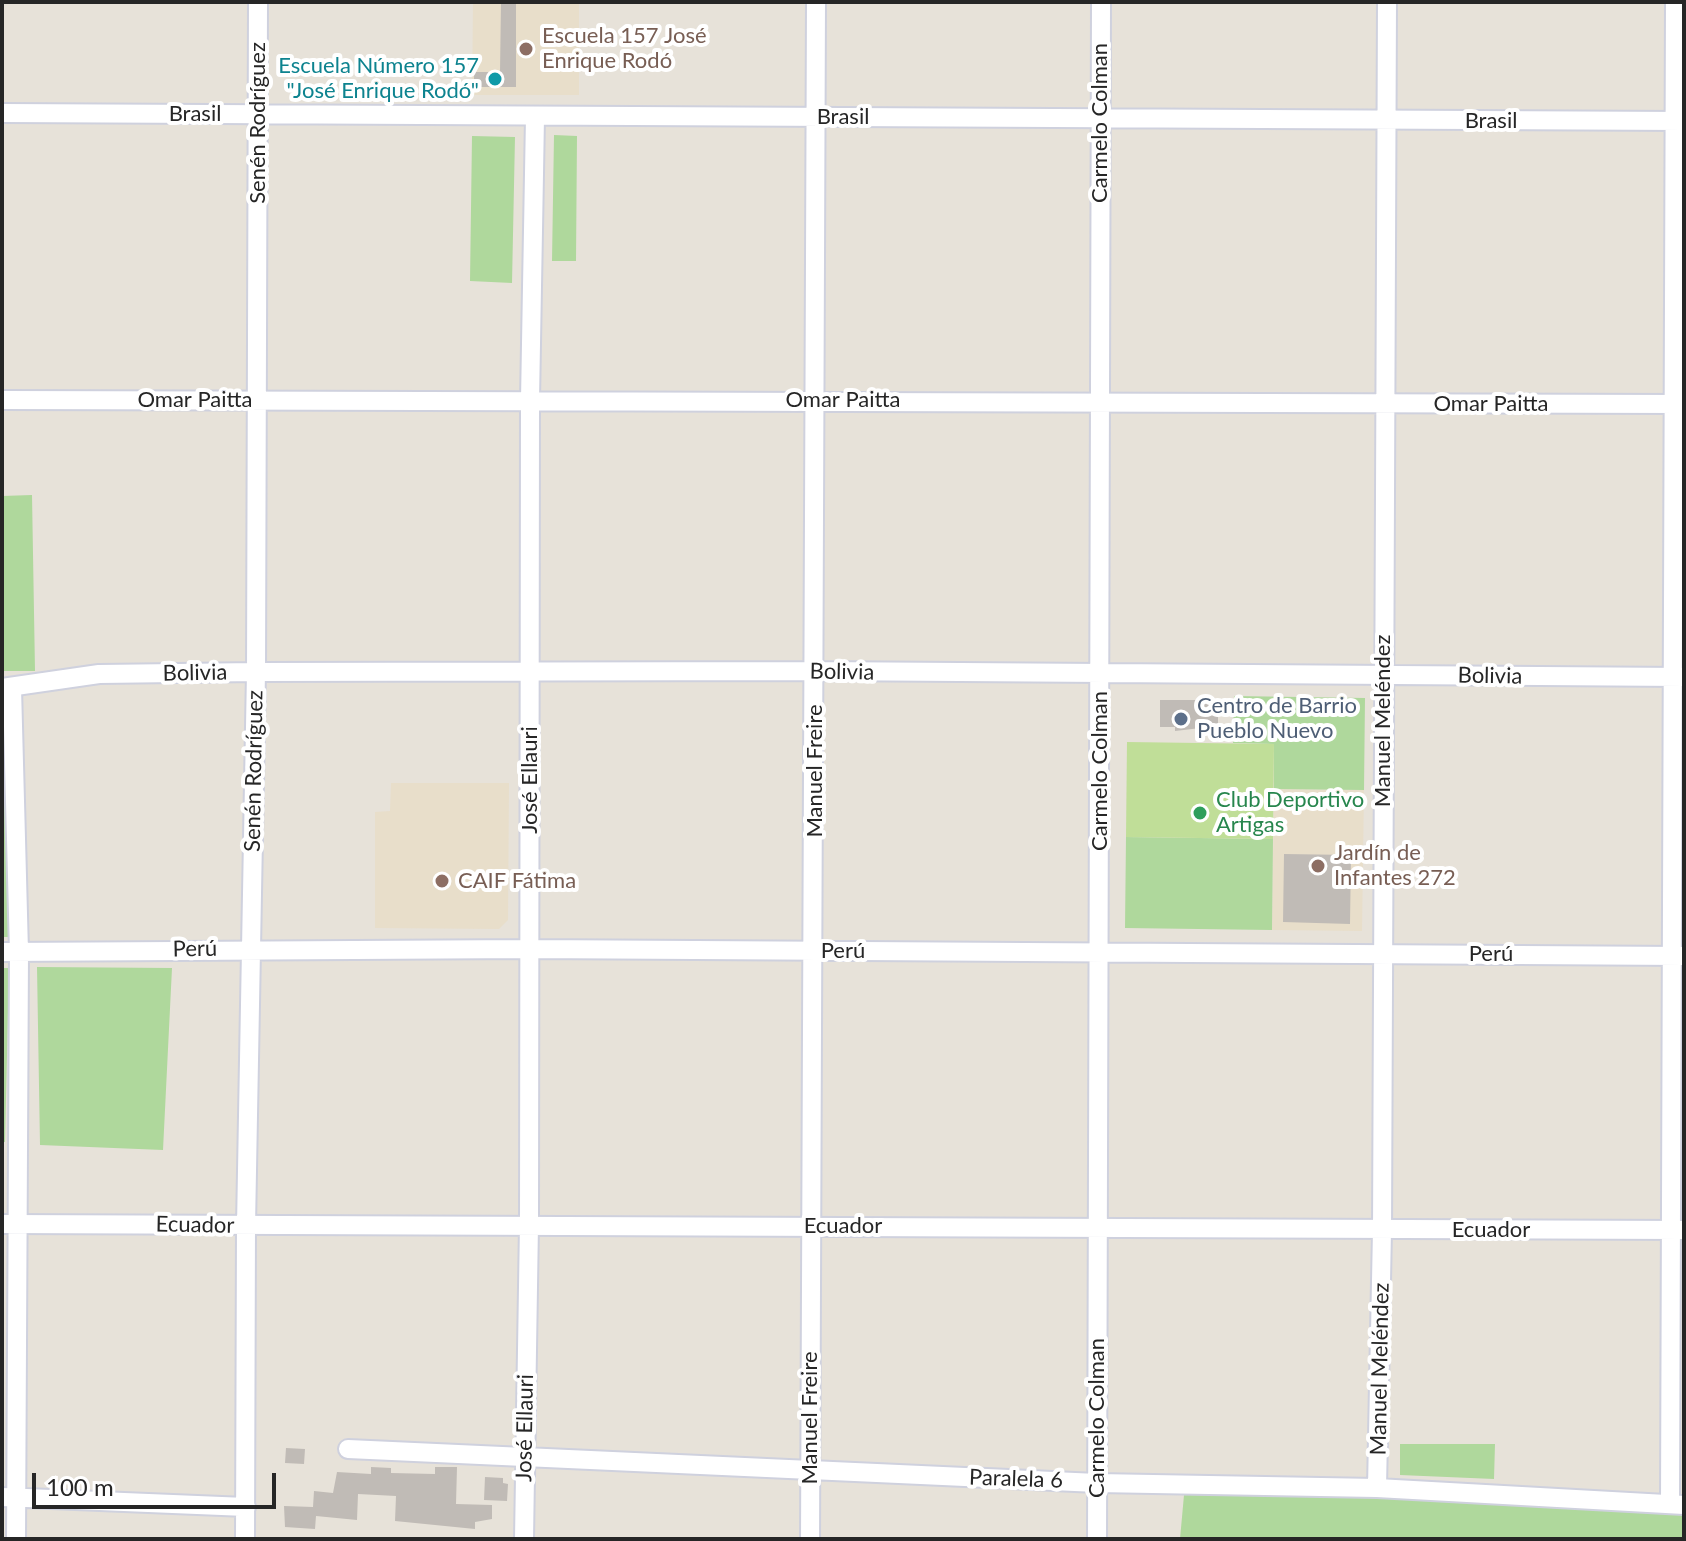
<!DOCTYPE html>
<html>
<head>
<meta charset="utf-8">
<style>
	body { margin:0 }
	#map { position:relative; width:1686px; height:1541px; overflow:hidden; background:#e7e2d9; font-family:Lato,sans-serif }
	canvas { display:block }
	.frame { position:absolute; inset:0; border:4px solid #262626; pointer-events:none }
	.scale { position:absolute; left:32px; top:1473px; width:244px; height:36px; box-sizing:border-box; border:4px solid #262626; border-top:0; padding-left:10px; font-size:24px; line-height:28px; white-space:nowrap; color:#262626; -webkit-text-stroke:6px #fff; paint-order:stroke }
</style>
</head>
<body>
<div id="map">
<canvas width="1686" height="1541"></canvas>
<div class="frame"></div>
<div class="scale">100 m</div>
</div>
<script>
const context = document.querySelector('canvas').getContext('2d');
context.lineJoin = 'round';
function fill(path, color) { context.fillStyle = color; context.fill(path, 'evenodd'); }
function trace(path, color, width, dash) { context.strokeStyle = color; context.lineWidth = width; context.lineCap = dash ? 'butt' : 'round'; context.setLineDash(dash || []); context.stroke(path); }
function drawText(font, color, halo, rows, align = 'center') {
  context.font = font + ' Lato,sans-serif'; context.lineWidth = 8; context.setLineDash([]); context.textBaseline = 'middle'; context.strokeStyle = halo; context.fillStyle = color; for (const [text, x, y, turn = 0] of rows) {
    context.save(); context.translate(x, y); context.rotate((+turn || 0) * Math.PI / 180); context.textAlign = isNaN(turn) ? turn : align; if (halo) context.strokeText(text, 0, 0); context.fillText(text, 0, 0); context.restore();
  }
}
fill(new Path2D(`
	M 473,2 L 579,2 L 579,95 L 472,95 Z
	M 391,783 L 509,783 L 508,920 L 499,929 L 375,928 L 375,812 L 390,811 Z
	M 1274,789 L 1364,790 L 1362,931 L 1272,930 Z`), '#e8deca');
fill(new Path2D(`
	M 554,135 L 577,136 L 576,261 L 552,261 Z
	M 472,136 L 515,137 L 512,283 L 470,281 Z
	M 32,495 L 35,671 L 2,671 L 2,496 Z
	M 1234,696 L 1365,698 L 1364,790 L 1274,789 L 1274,744 L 1233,743 Z
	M 2,715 L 9,723 L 8,937 L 2,937 Z
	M 1126,837 L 1273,839 L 1272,930 L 1125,928 Z
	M 37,967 L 172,968 L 163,1150 L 40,1145 Z
	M 2,968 L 9,968 L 5,1142 L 2,1142 Z
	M 1400,1444 L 1495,1444 L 1494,1479 L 1400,1475 Z
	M 1184,1495 L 1378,1496 L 1684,1512 L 1684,1539 L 1180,1539 Z`), '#afd89c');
fill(new Path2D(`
	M 1127,742 L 1274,744 L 1273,839 L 1126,837 Z`), '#c0de98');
fill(new Path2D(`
	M 501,2 L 516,2 L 516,87 L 474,87 L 474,72 L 500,72 Z
	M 1160,700 L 1218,700 L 1218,726 L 1175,731 L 1175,727 L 1160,727 Z
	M 1284,854 L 1351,855 L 1350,924 L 1283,922 Z
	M 286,1448 L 305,1449 L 304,1464 L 285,1463 Z
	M 371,1467 L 391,1468 L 391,1473 L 435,1474 L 435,1467 L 457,1467 L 456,1504 L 492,1505 L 492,1519 L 475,1522 L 475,1529 L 395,1521 L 396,1496 L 358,1494 L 357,1520 L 316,1516 L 315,1529 L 285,1527 L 284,1506 L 313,1507 L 314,1491 L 333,1493 L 337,1472 L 371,1474 Z
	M 485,1477 L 503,1478 L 503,1483 L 508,1484 L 507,1501 L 484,1500 Z`), '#c0bbb6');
const minor = new Path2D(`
	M 2,113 L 1684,121
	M 2,400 L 1684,404
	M 2,688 L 99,674 L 256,672 L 815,671 L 1684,677
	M 12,688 L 19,952 L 16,1539
	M 2,952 L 530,949 L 1684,956
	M 2,1224 L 1684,1230
	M 348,1449 L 1097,1483 L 1377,1488 L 1684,1505
	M 1377,1488 L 1382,1230 L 1387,2
	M 2,1497 L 246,1507
	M 1670,1503 L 1675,2
	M 245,1539 L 246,1226 L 256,672 L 258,2
	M 524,1539 L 529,1224 L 530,400 L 535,117
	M 810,1539 L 816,2
	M 1097,1539 L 1101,2`);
trace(minor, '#cfd1de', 22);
trace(minor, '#fff', 18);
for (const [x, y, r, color] of [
	[526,49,8,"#8d6e63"],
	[495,79,8,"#0f9aa8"],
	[1181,719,8,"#5c6f8a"],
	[1200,813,8,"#2e9e5b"],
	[1318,866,8,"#8d6e63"],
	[442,881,8,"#8d6e63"]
]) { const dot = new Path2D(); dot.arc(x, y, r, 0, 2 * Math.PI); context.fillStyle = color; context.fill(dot); trace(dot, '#fff', 3); }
drawText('22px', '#785e54', '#fff', [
	["Escuela 157 José",542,36],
	["Enrique Rodó",542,61],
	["Jardín de",1334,853],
	["Infantes 272",1334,878],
	["CAIF Fátima",458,881]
], 'left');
drawText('22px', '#0d838f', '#fff', [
	["Escuela Número 157",479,66],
	["\"José Enrique Rodó\"",479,91]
], 'right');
drawText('22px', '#262626', '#fff', [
	["Brasil",195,114],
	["Brasil",843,117],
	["Brasil",1491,121],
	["Senén Rodríguez",258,123,-90],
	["Carmelo Colman",1100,123,-90],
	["Omar Paitta",195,400],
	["Omar Paitta",843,400],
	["Omar Paitta",1491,404],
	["Bolivia",842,672,1],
	["Bolivia",195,673,-1],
	["Bolivia",1490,676,1],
	["Manuel Meléndez",1383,721,-90],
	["Senén Rodríguez",254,771,-89],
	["Manuel Freire",815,771,-90],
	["Carmelo Colman",1100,771,-90],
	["José Ellauri",530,780,-90],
	["Perú",195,949,-1],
	["Perú",843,951],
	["Perú",1491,954],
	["Ecuador",195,1225,1],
	["Ecuador",843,1226],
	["Ecuador",1491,1230],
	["Manuel Meléndez",1380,1369,-89],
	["Manuel Freire",810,1418,-90],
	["Carmelo Colman",1097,1418,-90],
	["José Ellauri",525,1428,-89],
	["Paralela 6",1016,1479,2]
]);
drawText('22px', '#4e5e75', '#fff', [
	["Centro de Barrio",1197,706],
	["Pueblo Nuevo",1197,731]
], 'left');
drawText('22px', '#27864d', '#fff', [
	["Club Deportivo",1216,800],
	["Artigas",1216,825]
], 'left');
</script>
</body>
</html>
